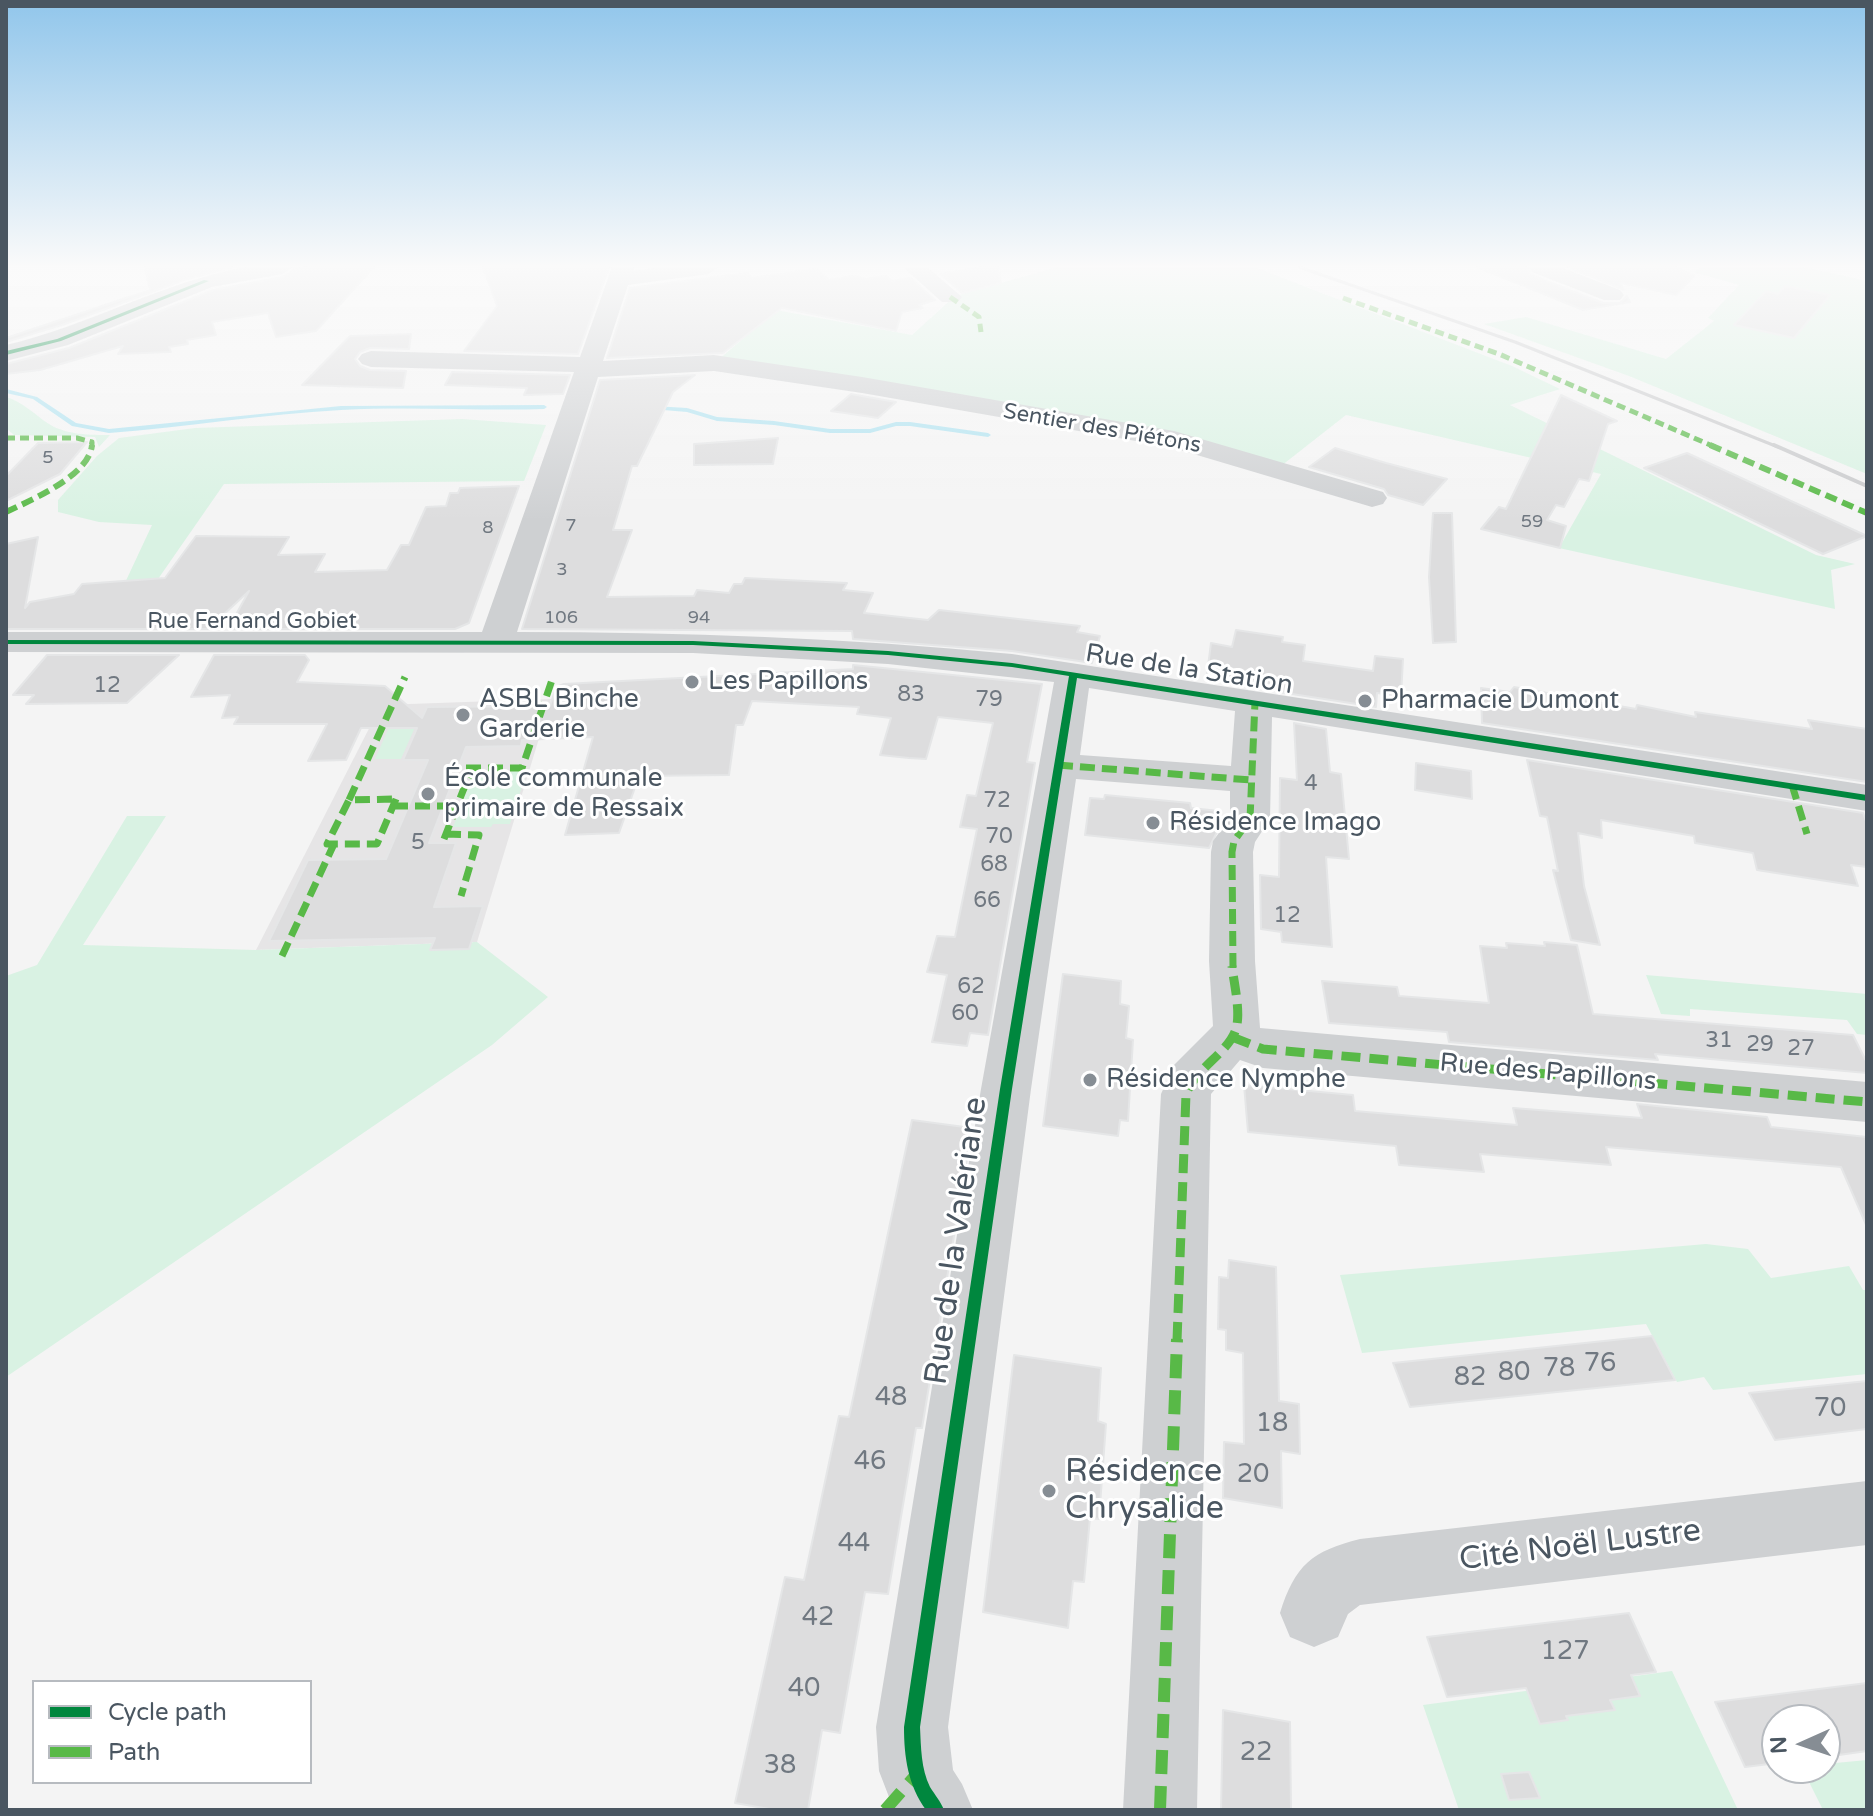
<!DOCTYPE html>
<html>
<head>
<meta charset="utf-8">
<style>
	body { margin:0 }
	#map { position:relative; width:1873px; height:1816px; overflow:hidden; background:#f4f4f4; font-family:"Varela Round",sans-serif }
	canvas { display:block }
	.frame { position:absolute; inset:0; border:8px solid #4a5661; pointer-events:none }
	.legend { position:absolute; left:32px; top:1680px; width:280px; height:104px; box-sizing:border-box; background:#fff; border:2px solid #b7bbc0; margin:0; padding:10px 14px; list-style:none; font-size:24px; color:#4a5661 }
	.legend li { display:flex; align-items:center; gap:16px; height:40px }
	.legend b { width:40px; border:2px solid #b7bbc0 }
	.north { position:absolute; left:1761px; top:1704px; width:80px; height:80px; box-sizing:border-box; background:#fff; border:2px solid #b7bbc0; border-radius:50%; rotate:267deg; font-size:22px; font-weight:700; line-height:32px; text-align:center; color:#4a5661 }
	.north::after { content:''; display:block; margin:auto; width:28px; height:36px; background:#868d94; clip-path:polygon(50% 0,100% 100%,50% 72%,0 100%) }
</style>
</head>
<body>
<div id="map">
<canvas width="1873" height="1816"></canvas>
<div class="frame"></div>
<ul class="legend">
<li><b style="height:10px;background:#00873e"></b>Cycle path</li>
<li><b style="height:10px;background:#58b947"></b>Path</li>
</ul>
<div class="north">N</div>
</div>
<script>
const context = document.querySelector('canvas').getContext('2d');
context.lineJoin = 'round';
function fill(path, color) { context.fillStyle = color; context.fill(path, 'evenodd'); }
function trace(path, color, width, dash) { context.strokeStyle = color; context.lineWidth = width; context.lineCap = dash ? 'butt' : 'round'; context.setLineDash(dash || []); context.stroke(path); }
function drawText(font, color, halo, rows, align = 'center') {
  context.font = font + ' "Varela Round",sans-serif'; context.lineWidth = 6; context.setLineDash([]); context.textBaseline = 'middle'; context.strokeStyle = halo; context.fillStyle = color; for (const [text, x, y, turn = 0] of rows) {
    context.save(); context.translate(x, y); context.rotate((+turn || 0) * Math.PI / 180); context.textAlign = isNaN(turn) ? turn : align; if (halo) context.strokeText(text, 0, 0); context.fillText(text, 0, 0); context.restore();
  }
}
fill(new Path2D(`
	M 551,699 L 477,942 L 256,950 L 381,705 Z`), '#e6e5e6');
fill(new Path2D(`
	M 1058,267 L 1254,267 L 1512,366 L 1560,389 L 1510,405 L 1816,555 L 1855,564 L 1831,570 L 1835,609 L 1559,548 L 1601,474 L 1346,415 L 1281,466 L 717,361 L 776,310 L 912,335 L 955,296 Z
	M 1694,267 L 1803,267 L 1867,281 L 1867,474 L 1629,376 L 1484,324 L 1526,317 L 1666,359 L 1714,321 L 1708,318 L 1739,285 L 1694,272 L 1699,269 Z
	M 6,397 C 22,401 35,415 49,424 C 66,435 90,435 110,435 L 99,447 L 95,437 L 14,435 L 6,428 Z
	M 462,419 L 546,425 L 524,481 L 224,484 L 124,628 L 123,587 L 152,525 L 99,522 L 58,512 L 58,500 L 97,456 L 119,438 L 195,428 Z
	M 390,725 L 416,725 L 401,759 L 375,759 Z
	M 527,771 L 510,824 L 493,824 L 491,827 L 453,827 L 474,773 Z
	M 127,816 L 166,816 L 83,945 L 256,950 L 477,942 L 548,997 L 492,1045 L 6,1377 L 6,976 L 37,965 Z
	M 1646,975 L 1867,994 L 1867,1035 L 1857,1034 L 1847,1020 L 1690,1009 L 1690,1016 L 1661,1014 Z
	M 1706,1244 L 1748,1249 L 1771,1278 L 1849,1266 L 1863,1290 L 1867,1290 L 1867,1374 L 1713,1390 L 1704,1377 L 1677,1382 L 1646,1324 L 1362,1353 L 1340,1275 Z
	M 1672,1671 L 1738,1810 L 1459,1810 L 1423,1705 Z
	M 1867,1760 L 1867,1810 L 1823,1810 L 1802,1768 L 1825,1768 L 1825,1764 Z`), '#d9f2e3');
fill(new Path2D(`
	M 6,389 L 37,397 L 76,423 L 109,429 L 341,406 L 544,405 L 547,407 L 544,409 C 476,411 409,406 341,410 C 264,414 187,427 109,433 L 72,426 L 33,399 L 6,393 Z
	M 654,406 L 687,408 L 717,417 L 774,421 L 830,429 L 870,429 L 896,422 L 910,422 L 988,433 L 991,435 L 988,437 L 910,426 L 896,426 L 870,433 L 830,433 L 774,425 L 717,421 L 687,412 L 652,409 L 652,407 Z`), '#aee2f0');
const building = new Path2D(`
	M 145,267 L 232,267 L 184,280 L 65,324 L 6,342 L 6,338 L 150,290 Z
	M 307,267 L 374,267 L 316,331 L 276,337 L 268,313 L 212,322 L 216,335 L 187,340 L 188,344 L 169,347 L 171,352 L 118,354 L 123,346 L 40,370 L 6,374 L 6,364 L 69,348 L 213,290 L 283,277 L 295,269 Z
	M 483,267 L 609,267 L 578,354 L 464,351 L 497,306 Z
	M 983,267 L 998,267 L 1001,283 L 962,293 L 940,274 Z
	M 1477,267 L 1526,267 L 1531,275 L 1603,303 L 1620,303 L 1627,296 L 1630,302 L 1583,310 Z
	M 1568,267 L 1675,267 L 1694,276 L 1676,295 L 1620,283 L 1624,290 Z
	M 816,269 L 829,280 L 853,276 L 866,279 L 886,276 L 892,281 L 911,278 L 935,300 L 919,305 L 923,308 L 902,312 L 896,331 L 782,308 L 723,353 L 607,358 L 630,288 L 747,273 L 752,278 Z
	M 1785,286 L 1830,295 L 1794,338 L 1734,325 L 1766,291 L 1778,294 Z
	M 411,334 L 409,349 L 370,348 L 360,352 L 355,359 L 360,366 L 370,370 L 406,371 L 403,388 L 302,385 L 350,336 Z
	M 452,372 L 570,375 L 563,394 L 524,395 L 527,388 L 445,385 Z
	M 695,375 L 673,392 L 637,466 L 632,466 L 613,530 L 632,530 L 607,597 L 694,596 L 697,590 L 729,593 L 734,584 L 742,584 L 745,578 L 847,583 L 843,590 L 873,593 L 864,613 L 928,620 L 939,610 L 1080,626 L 1077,632 L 1100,636 L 1092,663 L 1012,651 L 853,639 L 852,631 L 522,629 L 600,380 Z
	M 851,394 L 862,396 L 896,402 L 878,418 L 831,411 Z
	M 1561,395 L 1617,421 L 1608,424 L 1589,481 L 1579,479 L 1564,507 L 1556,505 L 1547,520 L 1566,526 L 1560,548 L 1481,529 L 1499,507 L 1506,509 Z
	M 778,438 L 773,464 L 694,465 L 694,444 Z
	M 87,442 L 60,474 L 6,501 L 6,476 L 38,443 Z
	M 1335,448 L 1386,463 L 1447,479 L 1423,505 L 1388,495 L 1384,489 L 1309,467 Z
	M 1687,453 L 1867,536 L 1823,554 L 1644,468 Z
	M 519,486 L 469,623 L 455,629 L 228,629 L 249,591 L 208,629 L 6,629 L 6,544 L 38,537 L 25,608 L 30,602 L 74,594 L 82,584 L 165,578 L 196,536 L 289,537 L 278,555 L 325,554 L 315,572 L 387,570 L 401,545 L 409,545 L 426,507 L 446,506 L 450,493 L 458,493 L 460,488 Z
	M 1433,513 L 1452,513 L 1456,642 L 1433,643 L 1429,577 Z
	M 1236,630 L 1283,637 L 1282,642 L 1305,645 L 1303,661 L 1373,671 L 1375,656 L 1403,659 L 1401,696 L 1377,693 L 1376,707 L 1279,692 L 1280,685 L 1207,674 L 1211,643 L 1232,647 Z
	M 47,655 L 179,655 L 127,703 L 26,704 L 34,695 L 13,695 Z
	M 214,655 L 305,655 L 309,660 L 297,682 L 385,686 L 422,718 L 427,707 L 550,706 L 556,687 L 564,684 L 853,669 L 853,665 L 1042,684 L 1027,762 L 1035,763 L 988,1035 L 970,1033 L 967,1046 L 932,1042 L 947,975 L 927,972 L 937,936 L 955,937 L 977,829 L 960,827 L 967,795 L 976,796 L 993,723 L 938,717 L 926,759 L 909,758 L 880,755 L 891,718 L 857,714 L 859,707 L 752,701 L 743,725 L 736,725 L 729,775 L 639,776 L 619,833 L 565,835 L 593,737 L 522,740 L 521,746 L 466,747 L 429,843 L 456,843 L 434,907 L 483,906 L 469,949 L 430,950 L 435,938 L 269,941 L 308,860 L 386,859 L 428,760 L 403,760 L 417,728 L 361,728 L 346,760 L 308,761 L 327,724 L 234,724 L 238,717 L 222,718 L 230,695 L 191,697 Z
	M 1514,687 L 1636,709 L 1637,705 L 1696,717 L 1695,712 L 1812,729 L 1808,720 L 1867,729 L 1867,782 L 1482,723 L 1481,688 L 1510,692 Z
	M 1294,723 L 1326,729 L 1330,772 L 1341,774 L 1349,859 L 1326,857 L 1332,947 L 1282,942 L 1281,932 L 1261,929 L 1260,875 L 1279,877 L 1280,778 L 1297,780 Z
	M 1527,760 L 1863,813 L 1867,824 L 1867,867 L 1851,865 L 1858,886 L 1757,870 L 1753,853 L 1695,843 L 1694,836 L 1601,820 L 1602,838 L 1578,833 L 1584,886 L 1600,945 L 1571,940 L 1553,870 L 1558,871 L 1547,817 L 1540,816 Z
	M 1416,763 L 1471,771 L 1472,799 L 1415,790 Z
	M 1105,795 L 1190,803 L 1191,808 L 1219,811 L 1219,828 L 1209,848 L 1085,835 L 1090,798 L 1104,799 Z
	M 1544,942 L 1577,945 L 1593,1014 L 1853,1035 L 1867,1063 L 1867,1073 L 1655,1054 L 1658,1060 L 1449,1042 L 1447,1032 L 1329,1023 L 1322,981 L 1397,987 L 1399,996 L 1489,1003 L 1480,946 L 1507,948 L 1506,943 L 1545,946 Z
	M 1063,974 L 1121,981 L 1120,1004 L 1129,1006 L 1126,1038 L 1133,1040 L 1128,1121 L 1120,1120 L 1118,1136 L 1043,1126 Z
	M 1244,1085 L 1353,1095 L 1355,1111 L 1517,1125 L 1513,1108 L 1642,1118 L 1637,1104 L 1767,1117 L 1771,1127 L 1867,1137 L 1867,1227 L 1841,1167 L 1606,1147 L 1611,1165 L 1480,1154 L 1484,1172 L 1399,1165 L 1396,1146 L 1248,1132 Z
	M 912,1120 L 972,1128 L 922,1428 L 916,1428 L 888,1594 L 865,1592 L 840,1733 L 822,1730 L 808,1810 L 775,1810 L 735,1803 L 785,1577 L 804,1580 L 839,1416 L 849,1417 Z
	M 1229,1260 L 1276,1267 L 1279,1401 L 1299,1404 L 1300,1454 L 1281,1451 L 1282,1508 L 1223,1498 L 1224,1442 L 1244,1444 L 1243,1353 L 1226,1350 L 1226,1330 L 1218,1329 L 1219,1277 L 1228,1278 Z
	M 1652,1336 L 1675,1380 L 1410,1407 L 1393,1363 Z
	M 1014,1355 L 1101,1368 L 1098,1421 L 1106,1424 L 1099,1519 L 1090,1518 L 1084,1582 L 1073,1581 L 1068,1628 L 983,1612 Z
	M 1867,1381 L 1867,1429 L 1775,1440 L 1749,1393 Z
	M 1629,1613 L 1656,1672 L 1631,1675 L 1640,1696 L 1610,1700 L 1615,1710 L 1566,1716 L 1568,1720 L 1540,1724 L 1526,1688 L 1447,1697 L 1427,1637 Z
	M 1867,1683 L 1867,1751 L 1825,1757 L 1825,1720 L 1777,1720 L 1777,1763 L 1745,1767 L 1715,1702 Z
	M 1223,1710 L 1290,1722 L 1291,1810 L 1221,1810 Z
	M 1529,1772 L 1540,1798 L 1509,1800 L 1501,1774 Z`);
fill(building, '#ddddde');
trace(building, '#e5e6e7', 2);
fill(new Path2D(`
	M 246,267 L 293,267 L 282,274 L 212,287 L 68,345 L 6,361 L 6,345 C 88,326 162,282 246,267 Z
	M 612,267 L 634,267 L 633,271 L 662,267 L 719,267 L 708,274 L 628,285 L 603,361 L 714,355 L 862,377 L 1174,431 L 1383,492 L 1387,498 L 1383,504 L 1372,507 L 1170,447 L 862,393 L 714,371 L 598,377 L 517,632 C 683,632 847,638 1012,654 L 1867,785 L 1867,811 L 1272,717 L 1270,819 L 1255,842 L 1253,852 L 1255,961 L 1260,1028 L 1867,1082 L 1867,1122 L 1263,1068 L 1240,1060 L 1211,1094 L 1197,1810 L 1123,1810 L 1161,1094 L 1174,1065 L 1213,1026 L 1209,961 L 1211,852 L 1213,841 L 1230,818 L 1230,791 L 1076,779 L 1031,1089 L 948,1727 L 953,1770 L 962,1784 L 973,1810 L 894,1810 L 879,1771 L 876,1727 L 981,1089 L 1054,682 L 888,664 L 693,653 L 6,652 L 6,632 L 482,632 L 574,372 L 371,367 L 362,364 L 358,359 L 362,354 L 371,351 L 580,357 ZM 1089,688 L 1235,711 L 1231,766 L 1080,755 Z
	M 903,267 L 927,267 L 962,297 L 958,302 L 942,302 Z
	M 1529,267 L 1560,267 L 1620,290 L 1624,295 L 1620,300 L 1604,300 L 1532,272 Z
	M 1867,1481 L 1867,1545 L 1360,1605 L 1348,1614 L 1338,1637 L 1314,1647 L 1290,1637 L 1280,1613 C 1295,1565 1312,1551 1360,1539 Z`), '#ced0d2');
trace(new Path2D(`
	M 1299,267 L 1515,342 L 1778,447`), '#c9cacc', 3);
trace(new Path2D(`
	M 1774,445 L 1867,486`), '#c9cacc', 4);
trace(new Path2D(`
	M 950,297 L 979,317 L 981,332
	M 1343,298 L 1499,354 L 1715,447
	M 6,438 L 77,438 L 92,442 L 92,447`), '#58b947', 5, [9, 5]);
trace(new Path2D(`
	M 1710,445 L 1867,513
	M 6,512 C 31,500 89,476 92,445`), '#58b947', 6, [12, 6]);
trace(new Path2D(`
	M 1058,765 L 1251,780
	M 466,768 L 522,768 L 553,677
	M 1792,785 L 1807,834
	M 396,799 L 377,844 L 327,844 L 349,800 Z
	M 349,800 L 405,677
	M 393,806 L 457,806
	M 446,834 L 479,835 L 461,896
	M 444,839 L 472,768
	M 282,956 L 334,844
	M 1233,968 L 1232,852 L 1234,841 L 1250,819 L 1255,702`), '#58b947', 7, [15, 7]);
trace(new Path2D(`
	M 1232,1037 L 1263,1049 L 1867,1102
	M 1177,1341 L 1186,1094 C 1196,1068 1229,1052 1236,1029 C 1241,1012 1234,984 1232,966`), '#58b947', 9, [19, 9]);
trace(new Path2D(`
	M 885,1810 L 915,1776
	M 1160,1810 L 1177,1339`), '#58b947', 12, [24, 12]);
fill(new Path2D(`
	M 204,280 L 209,281 L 61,341 L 6,355 L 6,351 L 57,339 Z
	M 6,640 L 693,641 L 888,651 L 1012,663 L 1867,795 L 1867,801 L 1077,678 L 1012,1089 L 920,1727 C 921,1747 921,1769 930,1787 C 935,1795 941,1802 944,1810 L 926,1810 C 908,1785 904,1757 904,1727 L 1000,1089 L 1069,676 L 1012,667 L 888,655 L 693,645 L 6,644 Z`), '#00873e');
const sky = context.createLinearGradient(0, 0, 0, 521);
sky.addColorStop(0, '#91c6eb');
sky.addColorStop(0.51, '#fafafa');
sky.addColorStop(1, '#fafafa00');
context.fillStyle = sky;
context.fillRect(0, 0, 1873, 521);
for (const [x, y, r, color] of [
	[692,682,8,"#868d94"],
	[1365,701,8,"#868d94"],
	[463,715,8,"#868d94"],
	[428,794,8,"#868d94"],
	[1153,823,8,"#868d94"],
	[1090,1080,8,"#868d94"],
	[1049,1491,8,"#868d94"]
]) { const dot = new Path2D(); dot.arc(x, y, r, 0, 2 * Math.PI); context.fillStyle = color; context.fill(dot); trace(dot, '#fff', 3); }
drawText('18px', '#707881', null, [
	["5",48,458],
	["59",1532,522],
	["7",571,526],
	["8",488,528],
	["3",562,570],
	["106",561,618],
	["94",699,618]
]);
drawText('22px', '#4a5661', '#fff', [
	["Sentier des Piétons",1102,429,10],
	["Rue Fernand Gobiet",252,622]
]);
drawText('22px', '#707881', null, [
	["12",107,686],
	["83",911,695],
	["79",989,700],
	["4",1311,784],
	["72",997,801],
	["70",999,837],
	["5",418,843],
	["68",994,865],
	["66",987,901],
	["12",1287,916],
	["62",971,987],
	["60",965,1014],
	["31",1719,1041],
	["29",1760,1045],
	["27",1801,1049]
]);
drawText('26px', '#4a5661', '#fff', [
	["Rue de la Station",1189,670,9],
	["Rue des Papillons",1548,1073,5]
]);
drawText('26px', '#4a5661', '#fff', [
	["Les Papillons",708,682],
	["ASBL Binche",479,700],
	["Garderie",479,730],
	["Pharmacie Dumont",1381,701],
	["École communale",444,779],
	["primaire de Ressaix",444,809],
	["Résidence Imago",1169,823],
	["Résidence Nymphe",1106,1080]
], 'left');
drawText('26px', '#707881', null, [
	["76",1600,1364],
	["78",1559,1369],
	["80",1514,1373],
	["82",1470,1378],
	["48",891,1398],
	["70",1830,1409],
	["18",1272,1424],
	["46",870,1462],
	["20",1253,1475],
	["44",854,1544],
	["42",818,1618],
	["127",1565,1652],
	["40",804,1689],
	["22",1256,1753],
	["38",780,1766]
]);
drawText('32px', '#4a5661', '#fff', [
	["Rue de la Valériane",957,1241,-82],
	["Cité Noël Lustre",1580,1546,-7]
]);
drawText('32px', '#4a5661', '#fff', [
	["Résidence",1065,1473],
	["Chrysalide",1065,1510]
], 'left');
</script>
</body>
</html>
